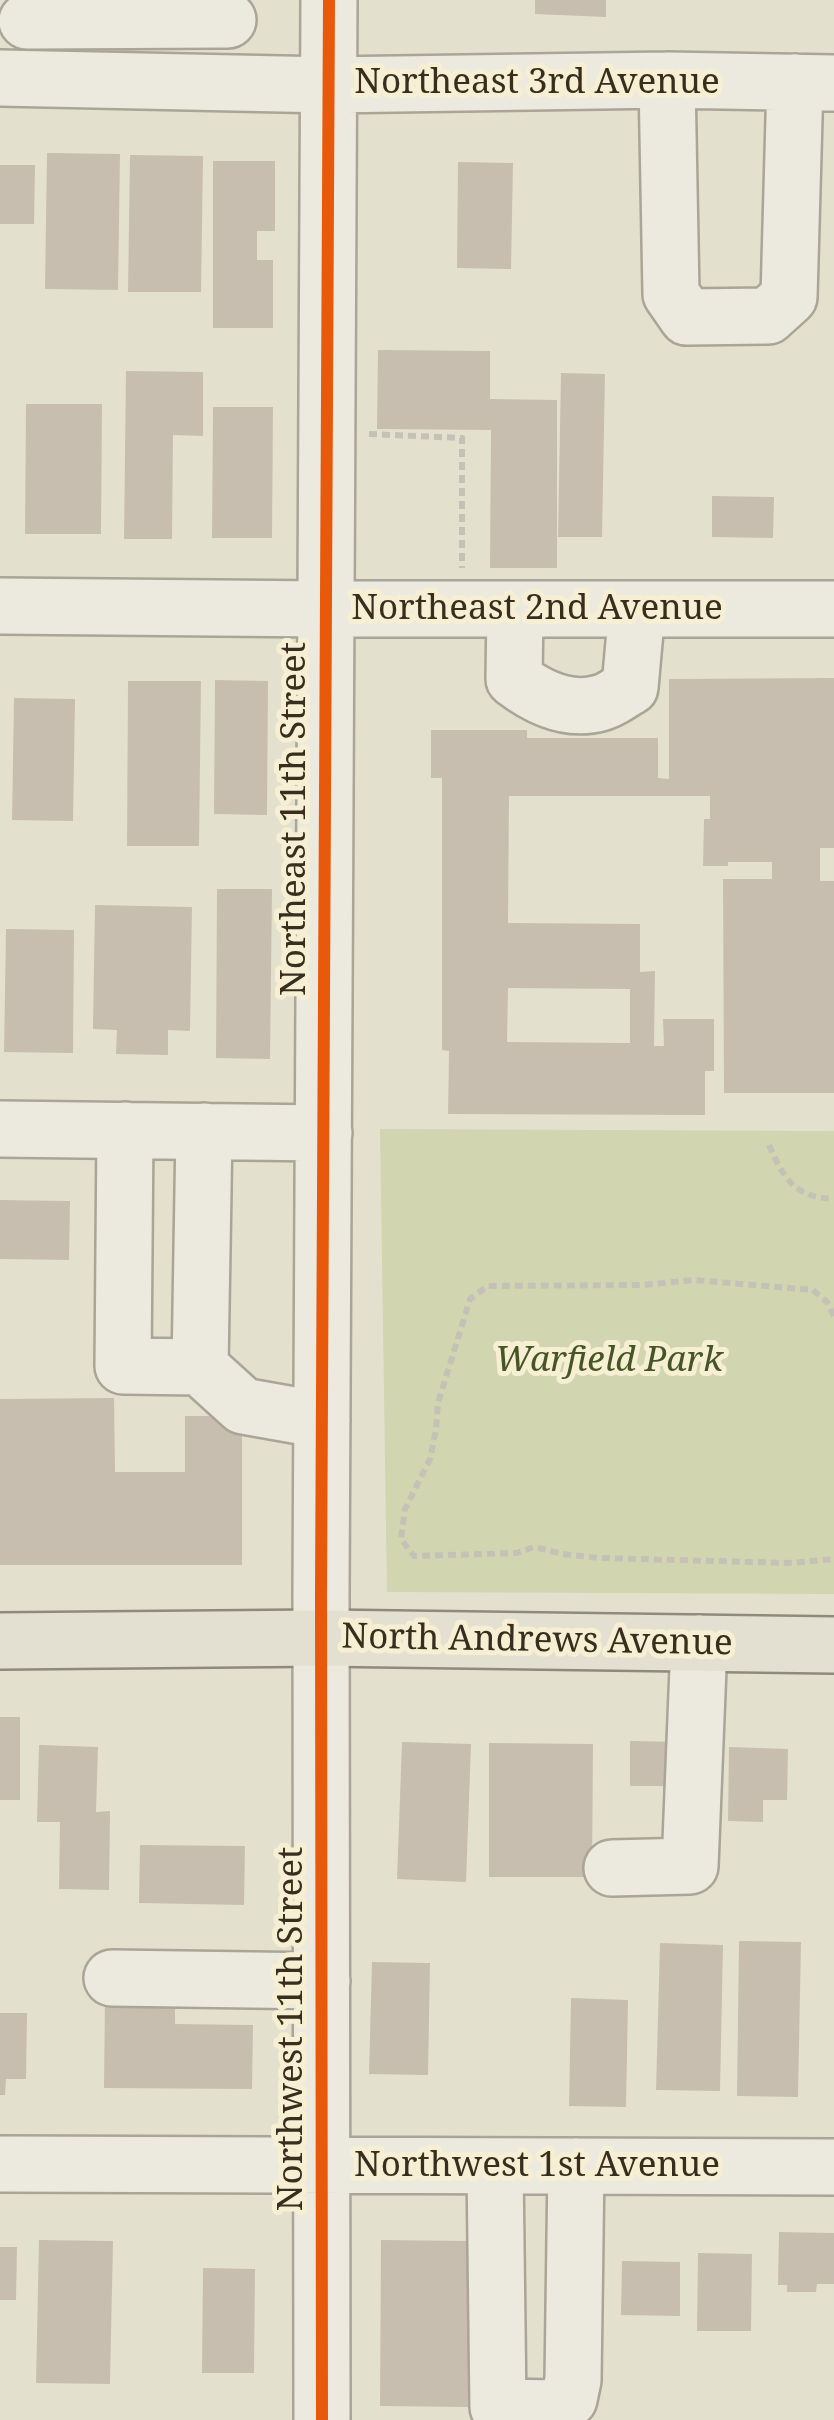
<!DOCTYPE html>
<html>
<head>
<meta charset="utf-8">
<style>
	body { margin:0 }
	canvas { display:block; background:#e4e0ce }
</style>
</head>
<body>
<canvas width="834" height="2420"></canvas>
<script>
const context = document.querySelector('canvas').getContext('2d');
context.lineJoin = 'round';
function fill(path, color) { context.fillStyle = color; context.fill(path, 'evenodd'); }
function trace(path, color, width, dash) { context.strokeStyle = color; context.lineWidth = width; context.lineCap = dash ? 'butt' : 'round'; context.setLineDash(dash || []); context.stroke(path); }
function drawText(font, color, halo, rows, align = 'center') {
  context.font = font + ' "Noto Serif",serif'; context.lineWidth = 10; context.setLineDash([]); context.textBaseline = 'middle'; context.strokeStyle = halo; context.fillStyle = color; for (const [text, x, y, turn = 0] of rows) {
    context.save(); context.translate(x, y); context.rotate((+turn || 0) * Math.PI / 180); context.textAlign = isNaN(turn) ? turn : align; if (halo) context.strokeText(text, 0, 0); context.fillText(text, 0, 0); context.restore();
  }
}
fill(new Path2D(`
	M 380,1129 L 834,1131 L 834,1594 L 387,1592 Z`), '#d1d6b0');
fill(new Path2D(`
	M 535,0 L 606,0 L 606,17 L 535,14 Z
	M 47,153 L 120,154 L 118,290 L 45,289 Z
	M 130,155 L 203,156 L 201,292 L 128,292 Z
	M 213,161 L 275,161 L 275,231 L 257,231 L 257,260 L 273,260 L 273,328 L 213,328 Z
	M 458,162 L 513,163 L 511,269 L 457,268 Z
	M 0,165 L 35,165 L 34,224 L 0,224 Z
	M 378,350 L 490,351 L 490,399 L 557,400 L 557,568 L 490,568 L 491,430 L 377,429 Z
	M 126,371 L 203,372 L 203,436 L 173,435 L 172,539 L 124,539 Z
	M 561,373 L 605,374 L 602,537 L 558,537 Z
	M 26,404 L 102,404 L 101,534 L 25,534 Z
	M 213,407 L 273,407 L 272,538 L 212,538 Z
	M 712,496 L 774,497 L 773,538 L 712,537 Z
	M 834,678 L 834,848 L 820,848 L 820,881 L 834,881 L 834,1093 L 724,1093 L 723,879 L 772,879 L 772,862 L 728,862 L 728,866 L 703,866 L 704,819 L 710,819 L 710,796 L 509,796 L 508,923 L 640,924 L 640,972 L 655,971 L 654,1046 L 664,1046 L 663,1019 L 714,1019 L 714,1071 L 705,1071 L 705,1115 L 448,1114 L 449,1051 L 442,1050 L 442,778 L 431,778 L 431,730 L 527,730 L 527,738 L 658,738 L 658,778 L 669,779 L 669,679 ZM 508,988 L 630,989 L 630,1043 L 507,1042 Z
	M 215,680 L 268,681 L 267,815 L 214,814 Z
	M 128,681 L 201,681 L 199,846 L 127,846 Z
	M 14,698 L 75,699 L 73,821 L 12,820 Z
	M 217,889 L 272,889 L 270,1059 L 216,1058 Z
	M 95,905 L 192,907 L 190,1031 L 168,1030 L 168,1055 L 116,1054 L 117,1030 L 93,1029 Z
	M 6,929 L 74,930 L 73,1053 L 4,1052 Z
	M 0,1200 L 70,1201 L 69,1260 L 0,1259 Z
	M 114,1398 L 115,1472 L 185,1472 L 185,1416 L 242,1416 L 242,1565 L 0,1565 L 0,1399 Z
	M 0,1717 L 20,1717 L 20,1800 L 0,1800 Z
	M 630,1741 L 683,1742 L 682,1786 L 630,1786 Z
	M 402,1742 L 471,1744 L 466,1882 L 397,1879 Z
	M 489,1743 L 593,1744 L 592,1877 L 489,1877 Z
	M 39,1745 L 98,1747 L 96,1812 L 110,1811 L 109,1890 L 59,1889 L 60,1822 L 37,1822 Z
	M 729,1747 L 788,1749 L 787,1800 L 763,1800 L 763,1822 L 728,1821 Z
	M 140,1845 L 245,1846 L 244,1905 L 139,1903 Z
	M 739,1941 L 801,1942 L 798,2097 L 737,2096 Z
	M 660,1943 L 723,1945 L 720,2091 L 656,2090 Z
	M 372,1962 L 430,1963 L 428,2075 L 369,2074 Z
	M 105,1995 L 175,1995 L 175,2024 L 253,2025 L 252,2089 L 104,2088 Z
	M 571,1998 L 628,2000 L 626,2107 L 569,2106 Z
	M 0,2013 L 27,2013 L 26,2079 L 6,2079 L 5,2095 L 0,2095 Z
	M 779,2232 L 834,2233 L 834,2284 L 817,2284 L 816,2292 L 787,2292 L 787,2285 L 778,2285 Z
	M 39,2240 L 113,2241 L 110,2384 L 36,2383 Z
	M 381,2240 L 471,2241 L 469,2407 L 380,2406 Z
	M 0,2247 L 17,2247 L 16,2300 L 0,2300 Z
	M 698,2253 L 752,2254 L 751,2331 L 697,2331 Z
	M 622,2261 L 680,2262 L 680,2316 L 621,2315 Z
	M 203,2268 L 255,2269 L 254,2373 L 202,2373 Z`), '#c8beaf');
const minor = new Path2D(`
	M 27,21 L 228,20
	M 0,78 L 329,85 L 667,80 L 834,83
	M 667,80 L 671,294 L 687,317 L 768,316 L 789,297 L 795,82
	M 0,606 L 326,609 L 834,609
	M 515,609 L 514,679 C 539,698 568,712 600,703 C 610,701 621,692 630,687 L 637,609
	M 0,1129 L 324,1133
	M 125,1130 L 123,1366 L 200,1367 L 243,1406 L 322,1420
	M 200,1367 L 204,1131
	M 612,1868 L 690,1866 L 699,1643
	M 112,1978 L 322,1981
	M 0,2164 L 834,2167
	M 495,2166 L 498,2407 L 559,2408 L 569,2399 L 573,2380 L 576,2166
	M 322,2420 L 321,1590 L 329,0`);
const major = new Path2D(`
	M 0,1641 L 322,1638 L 834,1645`);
trace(minor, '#aaa596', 60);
trace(major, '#8f8a7e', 60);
trace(new Path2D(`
	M 369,434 L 462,438 L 462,568
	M 769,1145 C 784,1178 793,1197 834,1199
	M 834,1316 L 827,1302 L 813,1290 L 694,1280 L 641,1285 L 488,1286 L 470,1299 L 438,1403 L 436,1429 L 430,1459 L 405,1509 L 401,1539 L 414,1556 L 517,1553 L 534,1547 L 563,1554 L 599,1558 L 792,1563 L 834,1559`), '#c5c1b6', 6, [8, 5]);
trace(minor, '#ece9df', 55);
trace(major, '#e4e0d1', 55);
trace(new Path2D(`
	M 322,2420 L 321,1590 L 329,0`), '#e8590c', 12);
drawText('35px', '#392e1e', '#f6efd4', [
	["Northeast 3rd Avenue",537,83],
	["Northeast 2nd Avenue",537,609],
	["Northeast 11th Street",295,819,-90],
	["North Andrews Avenue",537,1641,1],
	["Northwest 11th Street",292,2029,-90],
	["Northwest 1st Avenue",537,2166]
]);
drawText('italic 35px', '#455525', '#f6efd4', [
	["Warfield Park",609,1361]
]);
</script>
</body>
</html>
